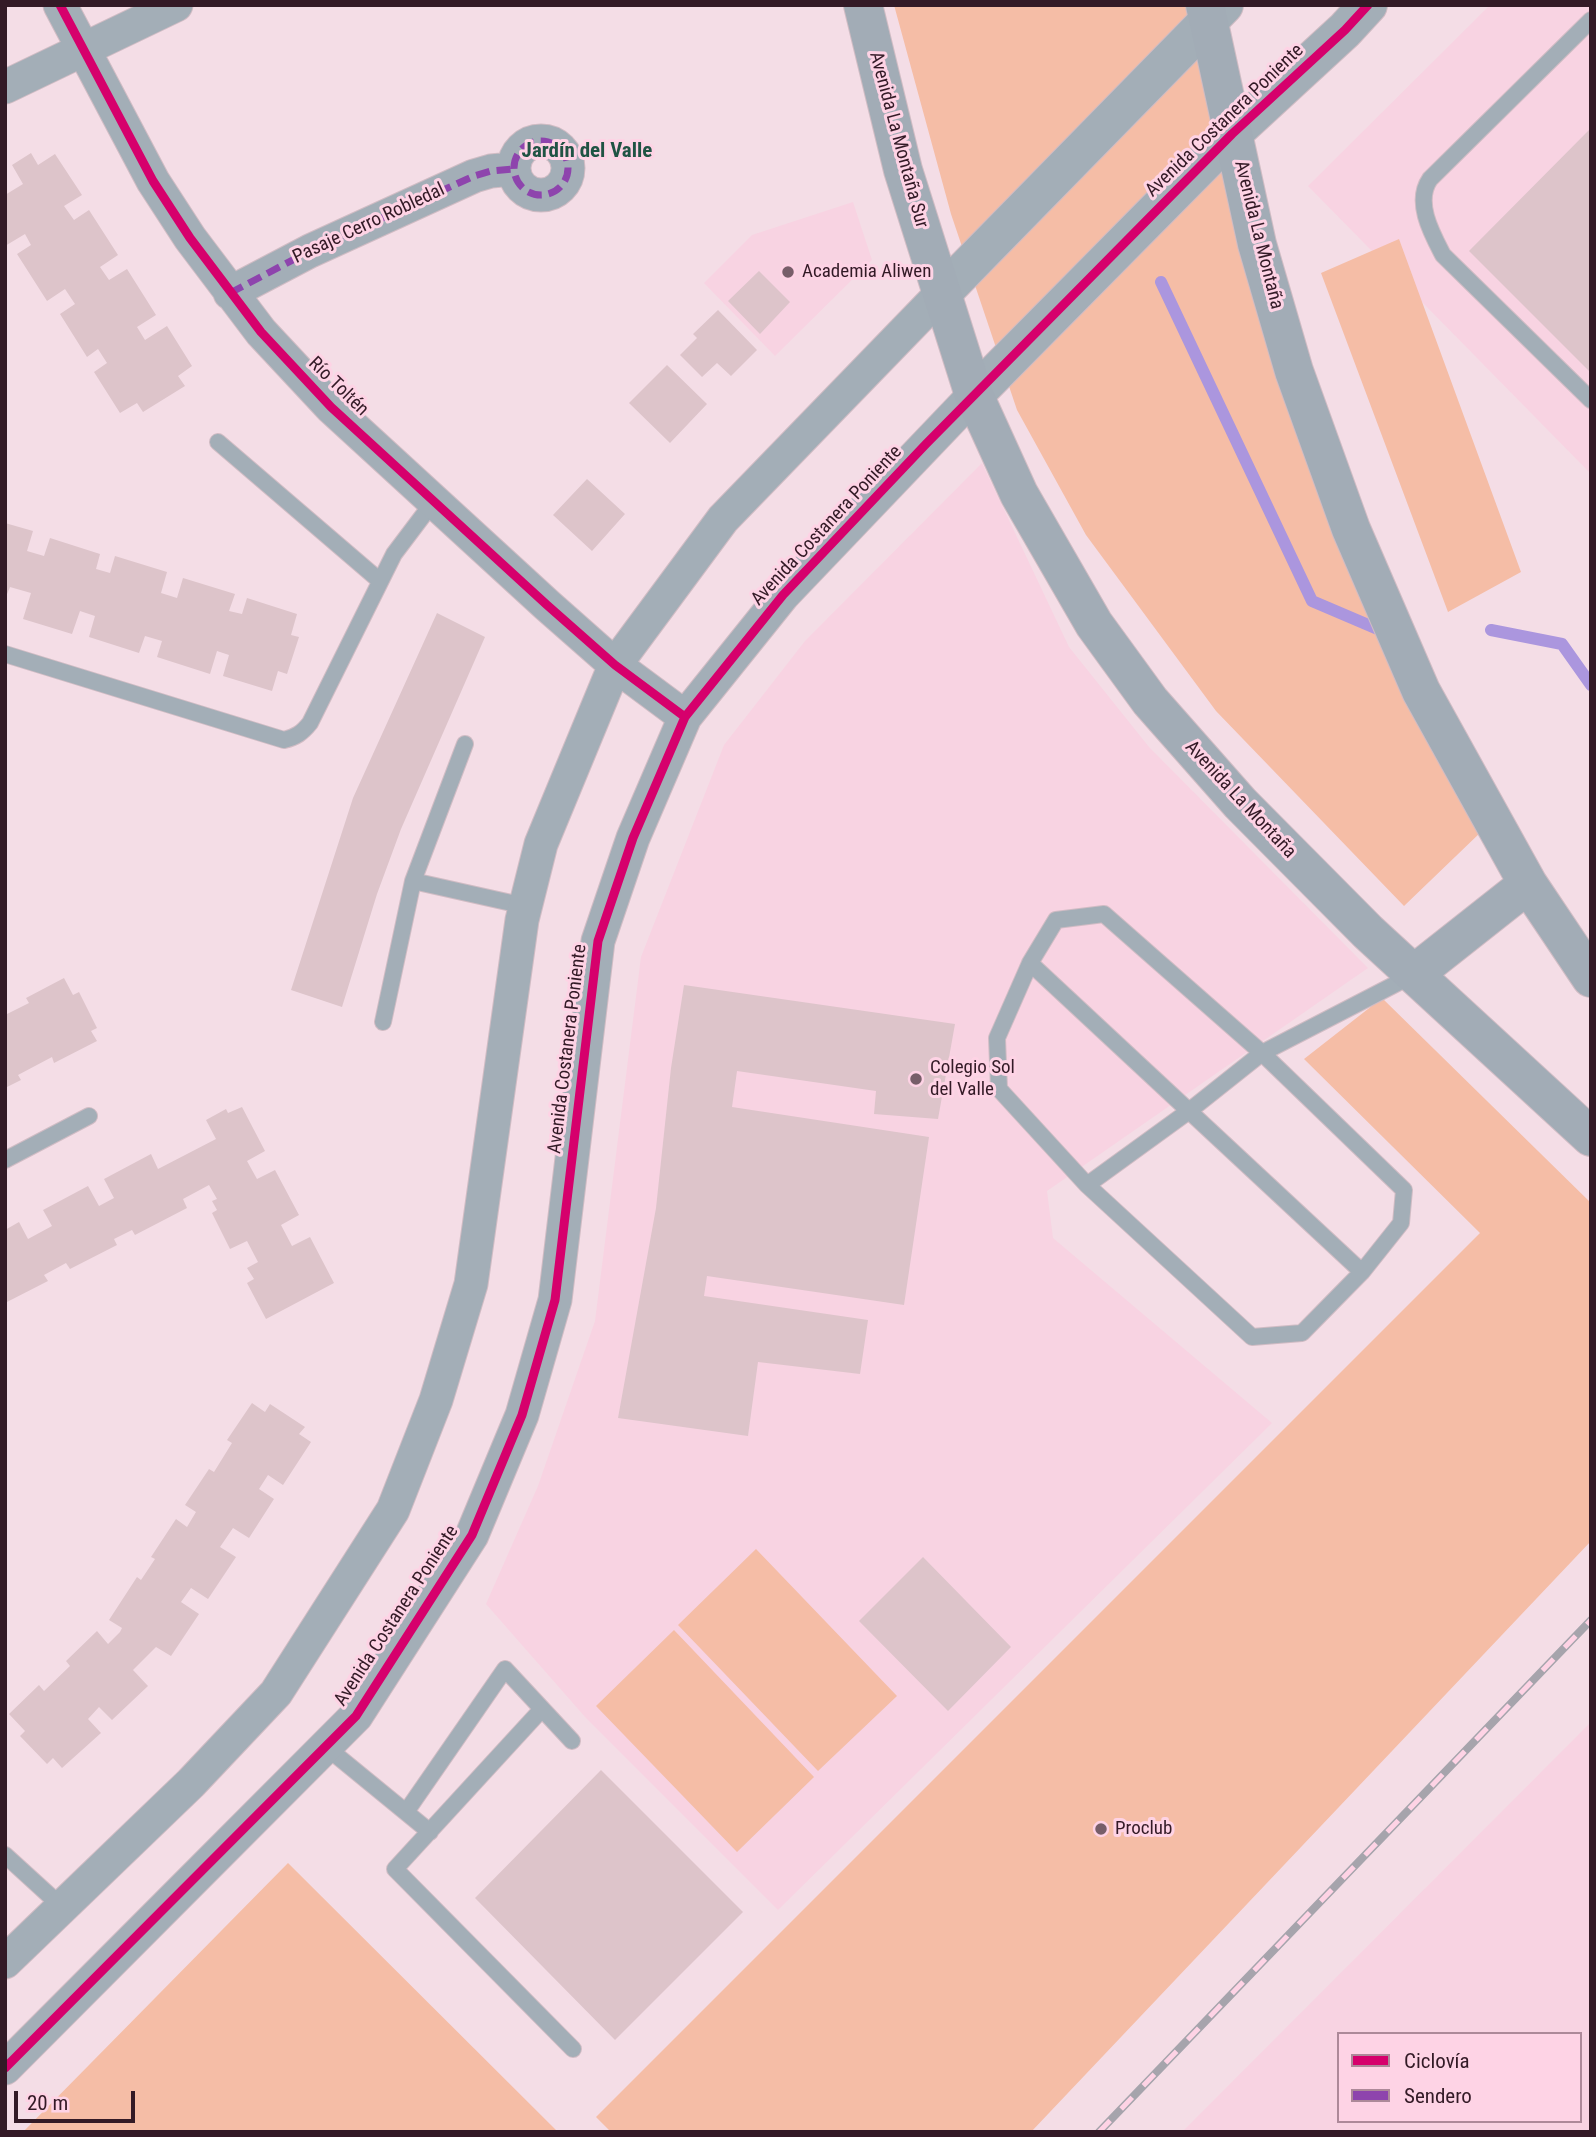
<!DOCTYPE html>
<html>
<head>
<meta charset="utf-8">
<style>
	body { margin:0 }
	#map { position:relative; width:1596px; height:2137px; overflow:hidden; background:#f4dde6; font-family:"Roboto Condensed",sans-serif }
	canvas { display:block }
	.frame { position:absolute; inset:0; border:7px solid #331a26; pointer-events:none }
	.legend { position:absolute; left:1337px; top:2032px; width:245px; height:91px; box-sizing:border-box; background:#fed3e5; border:2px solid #ad8999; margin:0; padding:9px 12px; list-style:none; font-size:21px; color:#331a26 }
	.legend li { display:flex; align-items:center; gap:14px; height:35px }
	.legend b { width:35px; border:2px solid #ad8999 }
	.scale { position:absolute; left:14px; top:2091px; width:121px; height:32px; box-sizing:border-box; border:4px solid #331a26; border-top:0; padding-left:9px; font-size:21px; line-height:24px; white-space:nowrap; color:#331a26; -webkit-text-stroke:5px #fed3e5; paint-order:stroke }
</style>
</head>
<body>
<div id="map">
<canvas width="1596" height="2137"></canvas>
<div class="frame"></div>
<ul class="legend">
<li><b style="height:9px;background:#d6006c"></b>Ciclovía</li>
<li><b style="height:9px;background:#8e44ad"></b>Sendero</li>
</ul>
<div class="scale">20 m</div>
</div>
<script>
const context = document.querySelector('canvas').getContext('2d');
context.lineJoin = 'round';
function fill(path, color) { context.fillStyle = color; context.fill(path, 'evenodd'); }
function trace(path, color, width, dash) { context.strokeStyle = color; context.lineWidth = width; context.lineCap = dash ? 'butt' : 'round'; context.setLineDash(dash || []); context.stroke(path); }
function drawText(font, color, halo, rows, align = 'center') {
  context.font = font + ' "Roboto Condensed",sans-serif'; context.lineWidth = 6; context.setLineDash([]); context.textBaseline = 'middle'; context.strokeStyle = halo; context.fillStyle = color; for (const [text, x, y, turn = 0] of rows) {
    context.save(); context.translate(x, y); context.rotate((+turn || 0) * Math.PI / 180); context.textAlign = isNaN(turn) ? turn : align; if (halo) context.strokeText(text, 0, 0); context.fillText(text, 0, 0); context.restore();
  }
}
fill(new Path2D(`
	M 1490,5 L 1591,5 L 1591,474 L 1308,186 Z
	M 853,202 L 872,260 L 775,356 L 704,283 L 752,235 Z
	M 982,463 L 1069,647 L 1149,747 L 1368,968 L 1047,1191 L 1053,1238 L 1272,1423 L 778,1910 L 586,1718 L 486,1604 L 538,1486 L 595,1321 L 641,957 L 724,745 L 805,641 Z
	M 1591,1722 L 1591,2132 L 1182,2132 ZM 1339,2034 L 1580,2034 L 1580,2121 L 1339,2121 Z`), '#f8d3e2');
fill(new Path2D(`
	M 894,5 L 1202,5 L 1253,252 L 1482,831 L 1404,906 L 1216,711 L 1086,535 L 1017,410 L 951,214 Z
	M 1399,239 L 1521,572 L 1448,612 L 1321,273 Z
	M 1382,998 L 1591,1203 L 1591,1541 L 1031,2132 L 611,2132 L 596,2117 L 1480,1233 L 1304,1059 Z
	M 756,1549 L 897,1696 L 818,1771 L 678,1625 Z
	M 674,1630 L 814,1777 L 737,1852 L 596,1706 Z
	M 288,1863 L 558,2132 L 23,2132 Z`), '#f5bda6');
trace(new Path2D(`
	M 1161,282 L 1312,601 L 1380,630
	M 1491,630 L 1562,644 L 1591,685`), '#ab96de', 12);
fill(new Path2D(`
	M 1591,128 L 1591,373 L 1469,251 Z
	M 31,153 L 38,165 L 55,154 L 82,195 L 64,206 L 74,220 L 89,210 L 118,255 L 100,267 L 109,280 L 127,269 L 156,315 L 137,327 L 145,340 L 167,326 L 192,366 L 178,376 L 185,386 L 143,412 L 137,403 L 120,413 L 94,372 L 107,363 L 98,349 L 87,357 L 60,314 L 75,304 L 65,289 L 47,301 L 17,254 L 31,245 L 25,234 L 5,246 L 5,195 L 23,184 L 12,165 Z
	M 759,271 L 790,302 L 760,334 L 728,301 Z
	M 718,310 L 757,350 L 731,376 L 717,363 L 702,377 L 680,355 L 697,338 L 693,334 Z
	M 667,365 L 707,404 L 670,443 L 629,403 Z
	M 587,479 L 625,514 L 592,551 L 553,515 Z
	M 5,523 L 33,531 L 27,551 L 44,556 L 50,538 L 100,554 L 96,569 L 110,573 L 115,556 L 167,572 L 161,593 L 177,598 L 183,578 L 235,594 L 229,611 L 242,614 L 247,598 L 297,614 L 291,635 L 299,637 L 287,674 L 278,671 L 272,691 L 223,676 L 229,655 L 217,651 L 210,674 L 157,657 L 162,641 L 145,636 L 139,653 L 89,637 L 95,616 L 80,611 L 72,634 L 23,619 L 31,593 L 10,587 L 5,599 Z
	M 437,613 L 485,637 L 401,829 L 377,894 L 342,1007 L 291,990 L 353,798 Z
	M 64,978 L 73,995 L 79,992 L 97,1028 L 91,1031 L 97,1041 L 54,1063 L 52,1057 L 18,1075 L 21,1080 L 5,1088 L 5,1015 L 29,1003 L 26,998 Z
	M 684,985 L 955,1024 L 938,1119 L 874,1114 L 876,1091 L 737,1071 L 732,1107 L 929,1137 L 904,1305 L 707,1276 L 704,1296 L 868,1320 L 860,1374 L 758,1362 L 748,1436 L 618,1418 L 656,1208 L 671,1068 Z
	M 242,1107 L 265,1151 L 247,1161 L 257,1179 L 275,1170 L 299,1215 L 281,1225 L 292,1246 L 310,1237 L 334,1283 L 266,1319 L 247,1283 L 254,1279 L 247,1268 L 258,1262 L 247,1241 L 230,1249 L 212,1213 L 217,1210 L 212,1201 L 217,1199 L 209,1185 L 183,1199 L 187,1208 L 135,1235 L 132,1230 L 114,1239 L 117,1245 L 70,1269 L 66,1263 L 44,1275 L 48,1281 L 5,1303 L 5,1230 L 19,1222 L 28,1239 L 52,1226 L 43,1210 L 88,1186 L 99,1206 L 114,1198 L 104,1179 L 151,1154 L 158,1169 L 216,1139 L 206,1120 L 226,1109 L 228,1113 Z
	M 252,1403 L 265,1412 L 270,1404 L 305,1427 L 299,1434 L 311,1442 L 283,1485 L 268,1475 L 259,1489 L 274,1499 L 249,1538 L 233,1528 L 220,1547 L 236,1557 L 208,1599 L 191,1588 L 181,1602 L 199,1614 L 171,1656 L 156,1647 L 133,1670 L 148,1686 L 112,1720 L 99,1707 L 88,1719 L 101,1733 L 62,1768 L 53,1758 L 47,1764 L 20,1736 L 25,1731 L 9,1714 L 39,1685 L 44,1691 L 70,1666 L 66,1661 L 97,1631 L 108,1644 L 120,1632 L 122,1628 L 109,1620 L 137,1577 L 141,1580 L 155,1559 L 151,1557 L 176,1519 L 187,1527 L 196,1512 L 185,1505 L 209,1469 L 214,1472 L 232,1443 L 227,1440 Z
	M 923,1557 L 1011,1647 L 948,1711 L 859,1621 Z
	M 601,1770 L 743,1912 L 615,2040 L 475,1898 Z`), '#ddc4ca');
const service = new Path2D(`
	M 1591,20 L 1430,179 C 1414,202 1432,234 1443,255 L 1591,400
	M 218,442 L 380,581
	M 5,654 L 284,740 C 296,737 302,733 310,723 L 394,554 L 434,501
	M 413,881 L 525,906
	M 1104,914 L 1262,1053 L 1404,1190 L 1401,1223 L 1362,1272 L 1302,1333 L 1252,1337 L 1087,1185 L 999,1089 L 997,1038 L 1030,963 L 1056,920 Z
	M 1030,963 L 1362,1272
	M 383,1022 L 413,881 L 465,744
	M 5,1160 L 89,1116
	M 1087,1185 L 1189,1111 L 1262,1053 L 1413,975
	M 542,1709 L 395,1869 L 573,2049
	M 325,1746 L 430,1832
	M 406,1812 L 505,1669 L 572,1741
	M 5,1855 L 61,1906`);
const minor = new Path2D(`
	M 60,5 L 153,181 L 190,238 L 261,332 L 331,407 L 547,605 L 615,665 L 685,717
	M 5,87 L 176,5
	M514 168a27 27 0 1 1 54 0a27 27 0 1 1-54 0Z
	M 230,293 L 310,251 L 474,176 L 491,171 L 513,169
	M 5,1962 L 191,1783 L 276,1693 L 393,1510 L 436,1400 L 471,1284 L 522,920 L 541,844 L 615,665 L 723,519 L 942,293
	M 5,2068 L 356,1716 L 472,1535 L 522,1415 L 555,1300 L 598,941 L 633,838 L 685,717 L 783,595 L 974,395`);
const tertiary = new Path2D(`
	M 942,293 L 1224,5
	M 974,395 L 1232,134 L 1345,30 L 1368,5`);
const secondary = new Path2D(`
	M 863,5 L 903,170 L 974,395 L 1019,494 L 1094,624 L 1150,701 L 1240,803 L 1368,932 L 1591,1137
	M 1205,5 L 1257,244 L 1294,371 L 1351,529 L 1421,691 L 1528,884 L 1591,978
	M 1414,974 L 1528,884`);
trace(service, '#d0bcc4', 18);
trace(minor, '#d0bcc4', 35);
trace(tertiary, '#d0bcc4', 40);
trace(secondary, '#d0bcc4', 40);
trace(service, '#a3aeb7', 16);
trace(minor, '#a3aeb7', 33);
trace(tertiary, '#a3aeb7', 38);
trace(secondary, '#a2acb6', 38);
const rail = new Path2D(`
	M 1099,2132 L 1591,1620`);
trace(rail, '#a6a4ac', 8);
trace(rail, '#fed3e5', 5, [16]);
trace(new Path2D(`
	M514 168a27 27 0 1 1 54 0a27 27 0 1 1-54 0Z
	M 230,293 L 310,251 L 474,176 L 491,171 L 513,169`), '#8e44ad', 7, [14, 7]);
trace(new Path2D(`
	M 60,5 L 153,181 L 190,238 L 261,332 L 331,407 L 547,605 L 615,665 L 685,717
	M 5,2068 L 356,1716 L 472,1535 L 522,1415 L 555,1300 L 598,941 L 633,838 L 685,717 L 783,595 L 926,444 L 1232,134 L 1345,30 L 1368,5`), '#d6006c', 9);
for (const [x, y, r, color] of [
	[788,272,7,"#775e69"],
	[916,1079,7,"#775e69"],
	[1101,1829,7,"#775e69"]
]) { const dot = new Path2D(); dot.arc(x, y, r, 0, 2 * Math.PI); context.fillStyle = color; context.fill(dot); trace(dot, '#fed3e5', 2.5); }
drawText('19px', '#331a26', '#fed3e5', [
	["Avenida Costanera Poniente",1225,121,-44],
	["Avenida La Montaña Sur",898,140,75],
	["Pasaje Cerro Robledal",369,224,-25],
	["Avenida La Montaña",1258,235,76],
	["Río Toltén",338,387,44],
	["Avenida Costanera Poniente",827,526,-47],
	["Avenida La Montaña",1240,800,47],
	["Avenida Costanera Poniente",568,1049,-83],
	["Avenida Costanera Poniente",397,1616,-57]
]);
drawText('19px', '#331a26', '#fed3e5', [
	["Academia Aliwen",802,272],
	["Colegio Sol",930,1068],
	["del Valle",930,1090],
	["Proclub",1115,1829]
], 'left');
drawText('bold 21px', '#205344', '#fed3e5', [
	["Jardín del Valle",587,152]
]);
</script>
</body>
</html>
